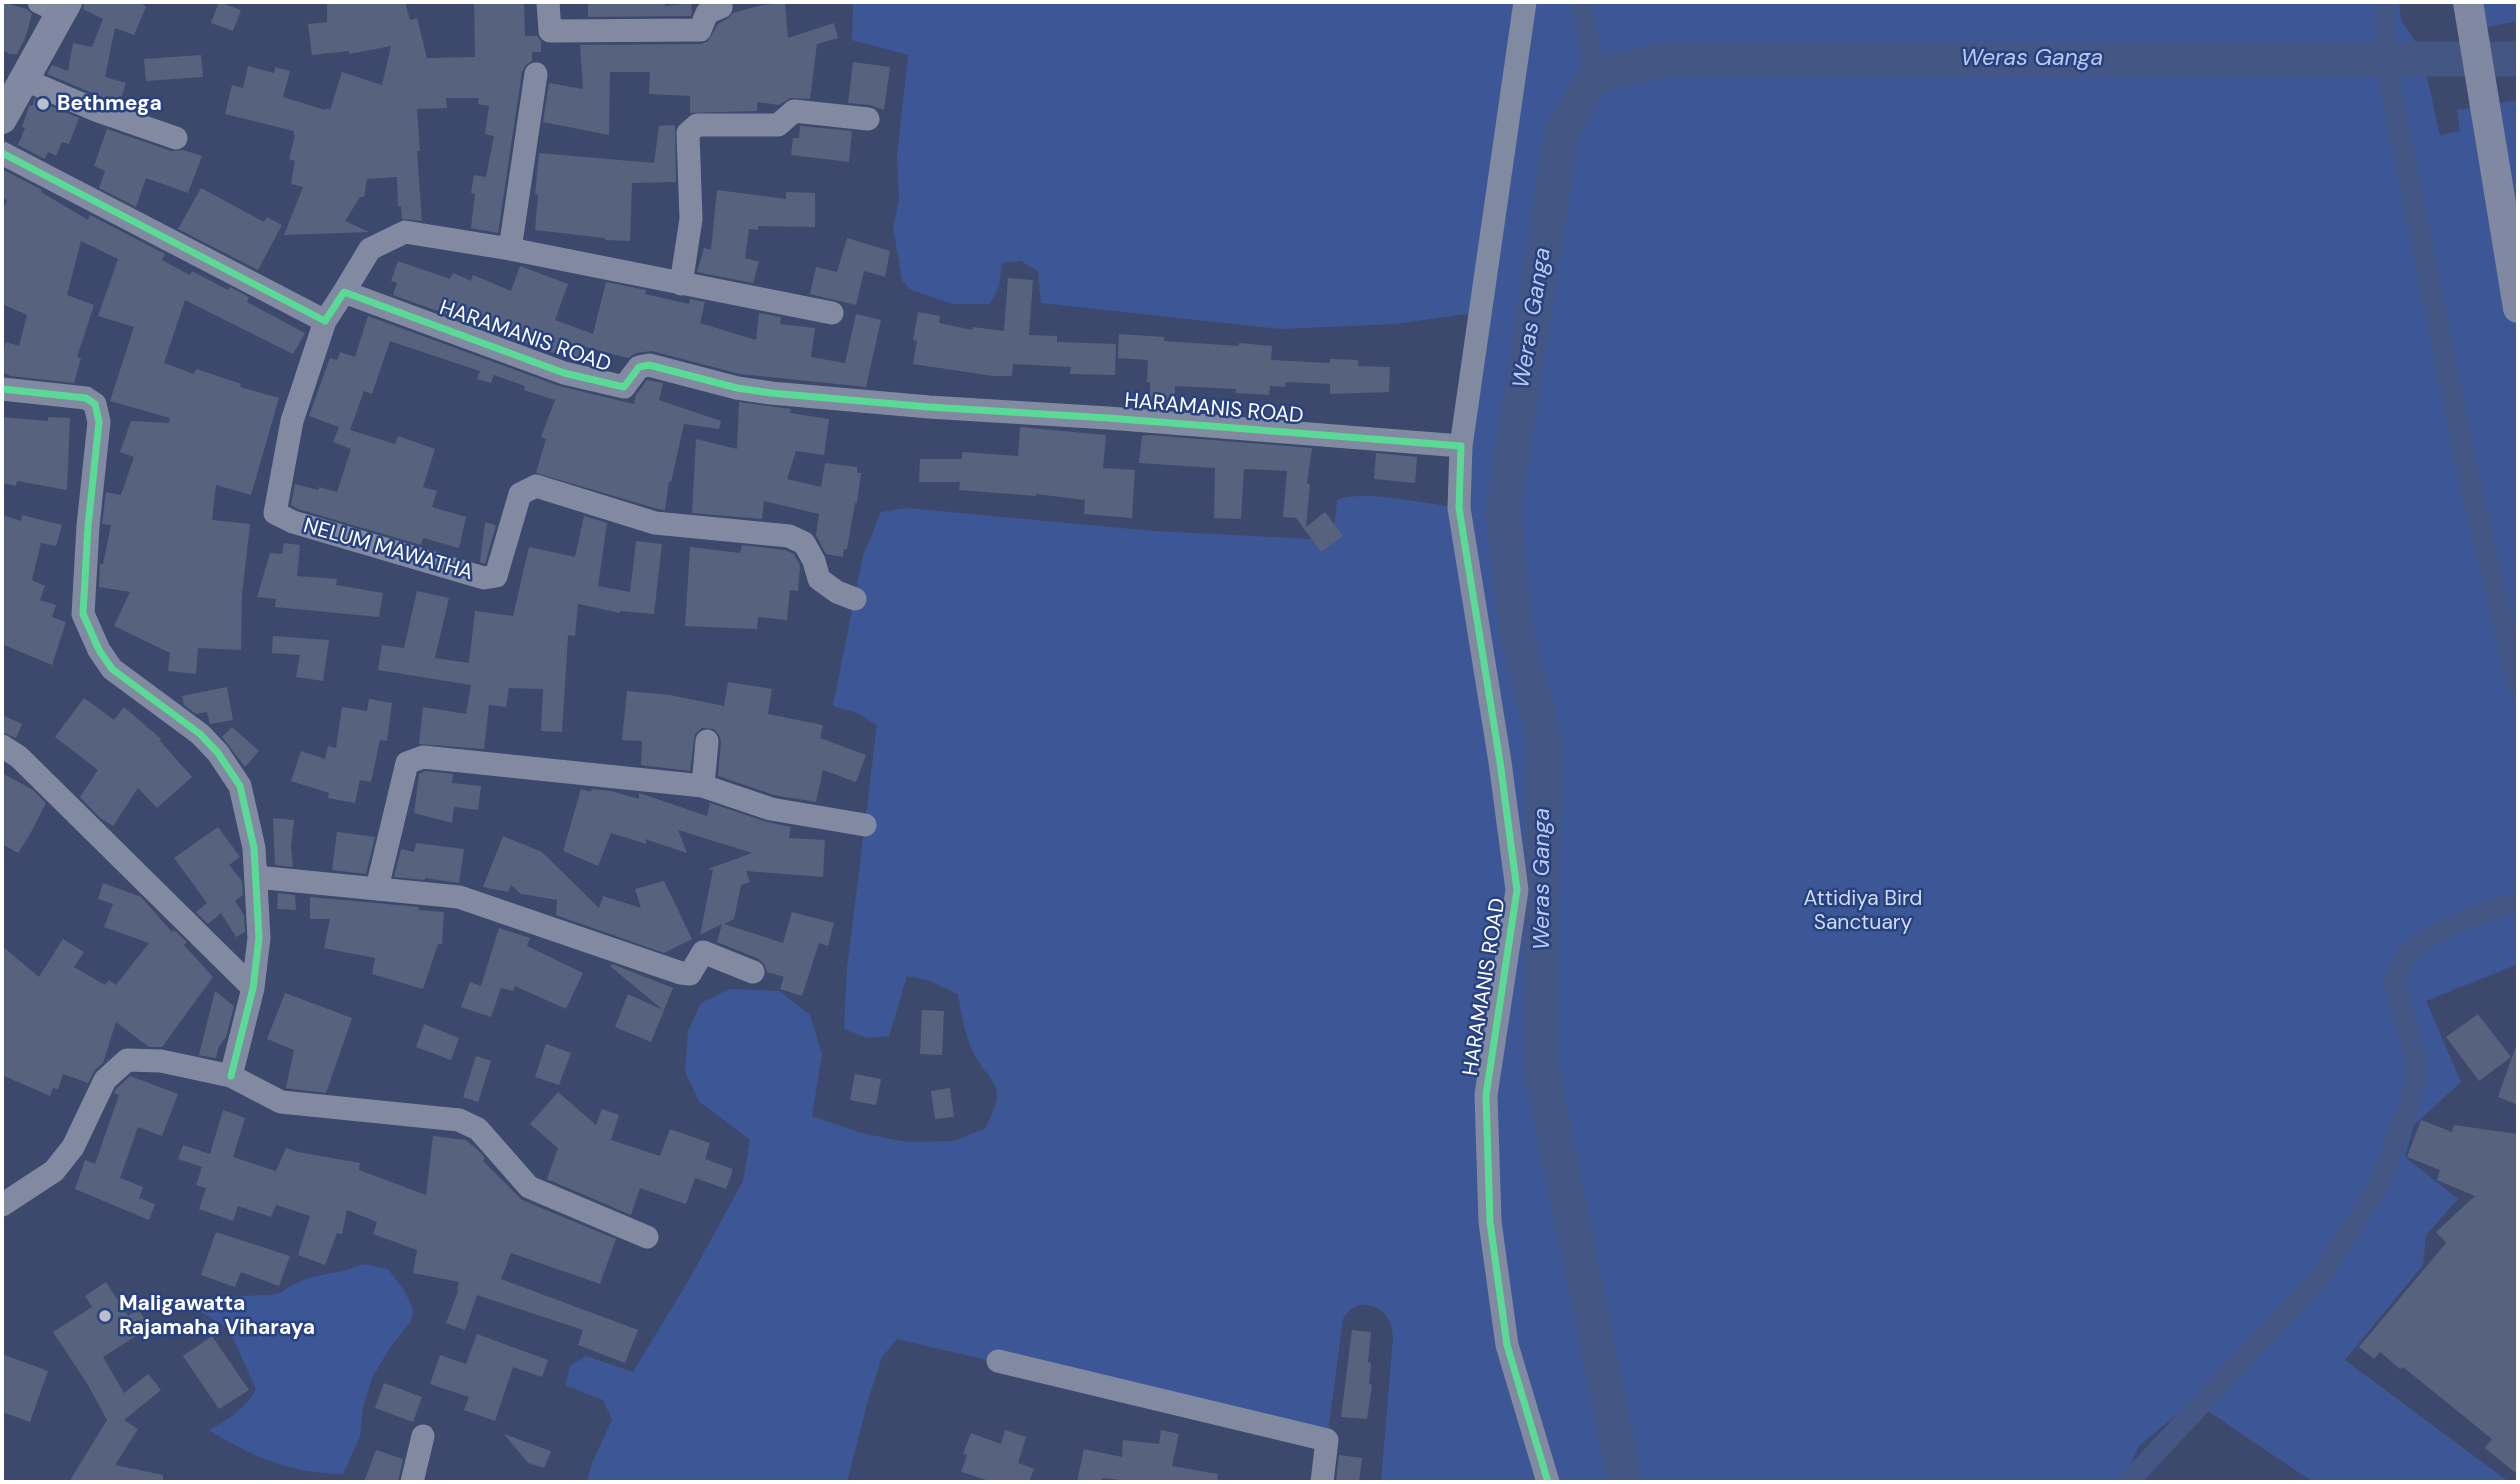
<!DOCTYPE html>
<html>
<head>
<meta charset="utf-8">
<style>
	body { margin:0 }
	#map { position:relative; width:2520px; height:1484px; overflow:hidden; background:#3c496c; font-family:"DM Sans",sans-serif }
	canvas { display:block }
	.frame { position:absolute; inset:0; border:4px solid #fff; pointer-events:none }
</style>
</head>
<body>
<div id="map">
<canvas width="2520" height="1484"></canvas>
<div class="frame"></div>
</div>
<script>
const context = document.querySelector('canvas').getContext('2d');
context.lineJoin = 'round';
function fill(path, color) { context.fillStyle = color; context.fill(path, 'evenodd'); }
function trace(path, color, width, dash) { context.strokeStyle = color; context.lineWidth = width; context.lineCap = dash ? 'butt' : 'round'; context.setLineDash(dash || []); context.stroke(path); }
function drawText(font, color, halo, rows, align = 'center') {
  context.font = font + ' "DM Sans",sans-serif'; context.lineWidth = 5; context.setLineDash([]); context.textBaseline = 'middle'; context.strokeStyle = halo; context.fillStyle = color; for (const [text, x, y, turn = 0] of rows) {
    context.save(); context.translate(x, y); context.rotate((+turn || 0) * Math.PI / 180); context.textAlign = isNaN(turn) ? turn : align; if (halo) context.strokeText(text, 0, 0); context.fillText(text, 0, 0); context.restore();
  }
}
fill(new Path2D(`
	M 853,2 L 2399,2 L 2401,20 L 2421,50 L 2440,135 L 2460,131 L 2457,110 L 2518,100 L 2518,964 L 2426,1001 L 2461,1082 L 2414,1125 L 2405,1157 L 2458,1199 L 2426,1235 L 2423,1265 L 2345,1360 L 2509,1482 L 2313,1482 L 2193,1401 L 2139,1446 L 2123,1482 L 1381,1482 L 1393,1337 C 1392,1331 1392,1325 1389,1320 C 1378,1301 1353,1299 1343,1319 L 1327,1440 L 897,1339 L 882,1357 L 868,1400 L 847,1482 L 587,1482 L 592,1463 L 612,1420 L 603,1400 L 565,1385 L 570,1366 L 586,1356 L 633,1372 L 690,1278 L 743,1181 L 750,1140 L 699,1101 L 685,1072 L 688,1031 L 701,1003 L 730,989 L 779,991 L 810,1015 L 822,1054 L 812,1116 L 861,1133 L 907,1142 L 953,1141 L 985,1129 C 1012,1079 987,1086 971,1047 C 964,1031 961,1011 958,994 L 930,981 L 907,976 L 889,1036 L 867,1038 L 844,1029 L 847,968 L 877,725 L 857,713 L 833,706 L 863,556 L 881,512 L 906,508 L 1154,531 L 1333,540 L 1337,500 C 1363,489 1428,504 1458,508 L 1480,312 L 1395,324 L 1280,329 L 1041,303 L 1038,271 L 1021,261 L 1002,263 L 999,287 L 990,304 L 952,304 L 909,289 L 902,280 L 893,226 L 899,201 L 897,156 L 908,55 L 852,40 Z
	M 2468,2 L 2518,2 L 2518,21 L 2472,30 Z
	M 363,1264 L 388,1269 L 405,1292 L 413,1310 L 411,1321 L 389,1349 L 372,1378 L 363,1407 L 360,1436 L 343,1474 C 290,1473 254,1458 209,1430 C 230,1419 245,1409 256,1389 L 229,1329 L 187,1303 L 240,1296 L 271,1295 L 281,1293 L 290,1286 L 308,1278 L 347,1270 Z`), '#3d5796');
trace(new Path2D(`
	M 1581,2 L 1595,76
	M 2385,2 L 2385,59 L 2469,479 L 2518,686
	M 2131,1479 L 2320,1277 L 2376,1190 L 2409,1107 L 2418,1067 L 2394,982 L 2405,958 L 2428,937 L 2472,916 L 2518,902`), '#445683', 21);
trace(new Path2D(`
	M 1625,1482 L 1541,1068 L 1544,739 L 1517,637 L 1503,511 L 1562,131 L 1595,76 L 1665,59 L 2518,59`), '#445683', 35);
fill(new Path2D(`
	M 2,2 L 27,9 L 32,14 L 26,36 L 17,54 L 10,54 L 2,50 Z
	M 84,2 L 144,2 L 143,5 L 146,7 L 134,35 L 115,28 L 105,77 L 126,83 L 119,104 L 47,74 L 52,65 L 68,71 L 73,43 L 92,47 L 103,19 L 83,9 Z
	M 219,2 L 241,10 L 233,31 L 211,23 Z
	M 327,2 L 405,2 L 410,20 L 417,18 L 427,58 L 475,57 L 474,2 L 524,2 L 525,36 L 537,36 L 541,41 L 541,52 L 532,52 L 532,61 L 526,65 L 522,72 L 498,233 L 471,228 L 475,194 L 471,193 L 474,175 L 486,177 L 494,136 L 485,134 L 489,106 L 478,104 L 479,98 L 446,98 L 447,108 L 417,109 L 420,151 L 417,151 L 422,221 L 402,219 L 401,206 L 398,206 L 397,177 L 367,179 L 364,197 L 360,197 L 345,221 L 369,232 L 284,235 L 303,187 L 291,184 L 295,161 L 289,159 L 295,135 L 293,134 L 294,131 L 225,114 L 232,85 L 243,88 L 248,66 L 274,73 L 275,67 L 290,71 L 283,97 L 325,110 L 325,108 L 330,110 L 342,72 L 382,85 L 391,46 L 349,54 L 349,51 L 312,55 L 308,24 L 327,22 Z
	M 588,2 L 665,2 L 665,6 L 691,3 L 692,13 L 691,16 L 588,17 Z
	M 785,3 L 788,38 L 834,23 L 838,38 L 817,44 L 810,99 L 790,98 L 779,105 L 757,102 L 757,111 L 690,113 L 690,96 L 649,94 L 650,72 L 610,72 L 609,135 L 543,122 L 549,83 L 583,89 L 580,45 L 701,44 L 708,41 L 718,24 L 727,19 L 733,13 L 762,5 Z
	M 201,55 L 203,77 L 146,81 L 144,59 Z
	M 853,62 L 890,67 L 884,110 L 870,105 L 848,103 Z
	M 34,99 L 79,118 L 69,144 L 62,142 L 56,156 L 48,152 L 45,159 L 18,145 L 25,128 L 22,127 L 29,106 L 33,105 Z
	M 675,125 L 676,182 L 632,183 L 630,241 L 605,240 L 605,238 L 535,230 L 538,195 L 535,194 L 539,153 L 654,163 L 659,126 Z
	M 800,126 L 852,131 L 849,162 L 791,155 L 793,138 L 799,138 Z
	M 107,129 L 171,151 L 183,150 L 202,156 L 188,193 L 146,178 L 136,207 L 99,188 L 105,171 L 94,166 Z
	M 2,169 L 42,190 L 41,192 L 88,220 L 90,215 L 165,254 L 162,260 L 190,275 L 192,271 L 228,290 L 230,287 L 249,297 L 247,302 L 305,333 L 293,354 L 185,300 L 164,363 L 194,374 L 196,369 L 241,384 L 240,387 L 279,398 L 251,495 L 216,485 L 212,520 L 250,524 L 242,595 L 241,650 L 198,648 L 196,674 L 168,671 L 170,653 L 114,626 L 130,592 L 99,587 L 100,564 L 103,564 L 111,525 L 102,524 L 106,492 L 121,495 L 134,457 L 120,452 L 131,421 L 169,423 L 170,418 L 110,401 L 134,327 L 98,316 L 118,259 L 81,241 L 67,295 L 94,305 L 77,357 L 81,358 L 74,383 L 11,376 L 2,372 L 2,356 L 6,342 L 19,346 L 27,315 L 2,304 L 2,212 L 7,200 L 2,197 Z
	M 201,188 L 264,222 L 267,217 L 282,225 L 258,270 L 178,229 Z
	M 717,190 L 786,199 L 786,192 L 815,193 L 815,227 L 758,226 L 758,230 L 749,229 L 745,258 L 759,262 L 753,283 L 697,272 L 704,248 L 711,250 Z
	M 847,238 L 890,251 L 885,277 L 864,271 L 856,305 L 810,294 L 816,267 L 837,272 Z
	M 398,261 L 450,279 L 453,273 L 471,281 L 473,275 L 511,291 L 520,266 L 568,284 L 555,320 L 593,334 L 606,282 L 646,290 L 645,294 L 689,304 L 690,299 L 705,302 L 700,323 L 756,340 L 759,313 L 781,317 L 780,324 L 815,328 L 811,357 L 845,363 L 856,314 L 881,320 L 866,387 L 740,374 L 652,351 L 636,353 L 628,358 L 582,346 L 576,361 L 393,295 L 397,283 L 391,281 Z
	M 1008,278 L 1033,280 L 1029,335 L 1057,336 L 1057,342 L 1116,344 L 1115,375 L 1070,374 L 1071,367 L 1013,364 L 1012,376 L 993,376 L 913,364 L 917,341 L 913,340 L 918,312 L 940,316 L 939,323 L 973,330 L 973,327 L 1004,331 Z
	M 368,316 L 559,386 L 634,404 L 636,395 L 647,380 L 663,383 L 659,400 L 721,421 L 719,429 L 684,424 L 671,482 L 669,482 L 665,510 L 658,509 L 536,473 L 546,439 L 541,437 L 555,400 L 524,390 L 525,386 L 494,375 L 491,383 L 477,379 L 480,371 L 390,341 L 372,394 L 364,391 L 350,430 L 395,444 L 398,436 L 435,449 L 423,487 L 437,491 L 432,507 L 466,517 L 459,548 L 423,538 L 421,545 L 298,509 L 291,505 L 295,484 L 318,490 L 319,487 L 337,492 L 351,449 L 333,442 L 339,427 L 309,416 L 330,358 L 337,360 L 340,352 L 355,357 Z
	M 1119,334 L 1164,337 L 1164,341 L 1239,346 L 1239,343 L 1272,346 L 1271,360 L 1330,363 L 1330,359 L 1358,360 L 1358,366 L 1390,367 L 1389,392 L 1330,394 L 1330,384 L 1286,382 L 1285,387 L 1270,386 L 1269,395 L 1236,393 L 1236,389 L 1175,386 L 1175,409 L 1150,407 L 1150,382 L 1147,382 L 1148,360 L 1118,358 Z
	M 739,402 L 791,409 L 790,413 L 829,419 L 824,455 L 796,451 L 787,479 L 821,487 L 825,463 L 857,467 L 857,473 L 861,473 L 857,503 L 855,503 L 847,549 L 844,549 L 843,557 L 826,554 L 816,535 L 819,514 L 764,501 L 762,519 L 692,513 L 696,439 L 737,449 Z
	M 2,417 L 48,421 L 48,417 L 70,418 L 67,490 L 17,481 L 16,486 L 2,483 Z
	M 1020,427 L 1106,435 L 1103,468 L 1135,470 L 1132,518 L 1084,514 L 1085,500 L 1036,494 L 1036,496 L 959,490 L 960,482 L 919,482 L 920,459 L 962,459 L 962,452 L 1018,456 Z
	M 1149,435 L 1312,448 L 1307,483 L 1310,484 L 1306,527 L 1325,512 L 1343,536 L 1321,552 L 1296,518 L 1283,517 L 1287,471 L 1244,469 L 1241,519 L 1214,518 L 1215,468 L 1139,463 L 1142,436 Z
	M 1376,453 L 1417,457 L 1415,483 L 1374,479 Z
	M 2,515 L 21,521 L 22,515 L 62,525 L 56,546 L 41,543 L 32,580 L 45,586 L 40,600 L 56,605 L 52,617 L 66,622 L 52,665 L 2,644 Z
	M 584,516 L 607,523 L 598,586 L 630,592 L 636,541 L 662,544 L 654,614 L 620,611 L 620,613 L 578,604 L 575,636 L 568,635 L 562,732 L 541,731 L 543,689 L 509,688 L 506,707 L 489,705 L 484,749 L 419,744 L 423,707 L 466,714 L 471,685 L 378,670 L 382,645 L 404,648 L 417,591 L 449,598 L 435,658 L 469,663 L 475,611 L 513,616 L 529,547 L 575,557 Z
	M 485,522 L 496,525 L 485,564 L 480,562 Z
	M 284,543 L 300,545 L 297,576 L 337,579 L 336,585 L 383,593 L 379,617 L 275,607 L 276,599 L 257,597 L 270,553 L 282,554 Z
	M 742,545 L 785,550 L 794,554 L 800,565 L 798,591 L 790,590 L 787,620 L 758,617 L 757,629 L 685,626 L 690,547 L 740,553 Z
	M 273,636 L 329,640 L 323,681 L 296,677 L 300,655 L 272,653 Z
	M 728,682 L 772,689 L 768,714 L 823,725 L 820,738 L 866,755 L 856,782 L 823,770 L 816,802 L 774,795 L 718,776 L 721,742 L 719,735 L 714,729 L 702,728 L 695,734 L 690,771 L 641,765 L 642,741 L 622,740 L 627,691 L 670,695 L 724,706 Z
	M 227,687 L 233,720 L 210,724 L 207,712 L 196,714 L 184,705 L 182,696 Z
	M 84,698 L 114,720 L 124,707 L 161,739 L 160,741 L 192,777 L 157,808 L 138,788 L 113,826 L 100,818 L 80,797 L 98,770 L 55,737 Z
	M 369,699 L 392,703 L 387,741 L 380,740 L 371,782 L 360,780 L 355,803 L 328,798 L 329,793 L 291,781 L 301,751 L 325,759 L 328,746 L 336,748 L 342,707 L 367,711 Z
	M 2,715 L 22,724 L 16,738 L 2,732 Z
	M 232,727 L 259,751 L 245,767 L 222,737 Z
	M 425,771 L 453,774 L 452,783 L 481,786 L 478,810 L 454,807 L 452,823 L 414,813 L 419,774 Z
	M 2,773 L 33,790 L 46,803 L 29,836 L 18,853 L 2,844 Z
	M 581,789 L 591,792 L 592,789 L 611,791 L 639,799 L 639,793 L 642,794 L 707,816 L 710,803 L 767,822 L 791,827 L 789,838 L 825,840 L 823,877 L 746,871 L 750,882 L 741,885 L 734,919 L 724,924 L 783,943 L 792,912 L 834,923 L 828,946 L 819,943 L 802,996 L 780,989 L 784,977 L 767,972 L 764,964 L 759,959 L 717,942 L 722,924 L 700,935 L 713,870 L 708,869 L 752,853 L 678,830 L 687,853 L 645,839 L 647,844 L 611,833 L 598,866 L 563,851 Z
	M 273,818 L 294,820 L 291,846 L 293,867 L 275,865 Z
	M 218,827 L 240,857 L 229,865 L 242,881 L 243,895 L 235,901 L 244,915 L 245,932 L 236,937 L 221,913 L 208,924 L 196,912 L 207,903 L 174,858 Z
	M 337,832 L 375,837 L 366,874 L 332,870 Z
	M 503,836 L 542,852 L 599,908 L 603,896 L 641,908 L 635,889 L 664,881 L 692,939 L 664,953 L 556,915 L 557,900 L 521,894 L 511,885 L 508,892 L 483,887 Z
	M 416,843 L 464,849 L 459,883 L 425,878 L 425,880 L 394,877 L 401,849 L 414,852 Z
	M 103,883 L 141,897 L 172,932 L 174,930 L 187,942 L 184,945 L 213,977 L 162,1047 L 149,1047 L 116,1022 L 103,1063 L 95,1070 L 88,1083 L 63,1074 L 58,1089 L 53,1088 L 50,1096 L 2,1075 L 2,946 L 39,977 L 63,939 L 84,952 L 74,967 L 105,985 L 109,980 L 116,985 L 149,943 L 104,927 L 113,904 L 98,899 Z
	M 278,893 L 295,895 L 296,910 L 277,909 Z
	M 310,897 L 419,907 L 418,910 L 444,912 L 442,944 L 438,944 L 423,989 L 372,974 L 375,958 L 324,948 L 330,919 L 310,919 Z
	M 499,928 L 530,938 L 527,946 L 583,973 L 566,1009 L 515,986 L 513,991 L 501,988 L 491,1017 L 461,1007 L 470,982 L 481,986 Z
	M 612,964 L 673,988 L 651,1042 L 615,1027 L 628,994 L 663,1010 L 610,966 Z
	M 215,991 L 234,1006 L 226,1037 L 219,1046 L 216,1058 L 199,1055 Z
	M 285,993 L 352,1018 L 326,1093 L 286,1088 L 294,1050 L 267,1039 Z
	M 922,1010 L 944,1011 L 942,1055 L 920,1054 Z
	M 2478,1014 L 2511,1057 L 2479,1081 L 2446,1037 Z
	M 424,1024 L 459,1038 L 451,1060 L 416,1047 Z
	M 546,1044 L 571,1053 L 559,1085 L 535,1077 Z
	M 2516,1046 L 2518,1047 L 2518,1105 L 2498,1097 Z
	M 476,1056 L 491,1061 L 478,1102 L 463,1097 Z
	M 855,1074 L 881,1079 L 876,1105 L 850,1100 Z
	M 130,1076 L 178,1094 L 162,1136 L 138,1127 L 120,1178 L 143,1187 L 139,1198 L 155,1204 L 149,1220 L 75,1189 L 85,1160 L 95,1164 L 119,1095 L 114,1093 L 116,1089 Z
	M 950,1088 L 954,1117 L 935,1119 L 931,1091 Z
	M 558,1092 L 596,1125 L 602,1109 L 619,1115 L 611,1140 L 660,1156 L 670,1129 L 710,1143 L 705,1159 L 733,1169 L 726,1189 L 695,1178 L 686,1204 L 640,1188 L 631,1215 L 547,1179 L 558,1148 L 530,1124 Z
	M 223,1110 L 245,1118 L 233,1157 L 276,1171 L 286,1148 L 298,1152 L 360,1163 L 359,1170 L 426,1195 L 433,1136 L 465,1140 L 477,1149 L 485,1158 L 483,1161 L 522,1200 L 616,1239 L 600,1284 L 511,1253 L 501,1279 L 638,1330 L 625,1363 L 578,1345 L 583,1330 L 477,1295 L 465,1330 L 446,1323 L 459,1289 L 457,1289 L 459,1282 L 413,1273 L 417,1250 L 373,1234 L 377,1222 L 347,1210 L 342,1234 L 337,1233 L 325,1265 L 298,1255 L 310,1216 L 276,1205 L 271,1217 L 238,1206 L 233,1221 L 199,1209 L 206,1188 L 196,1185 L 202,1167 L 178,1159 L 183,1145 L 210,1154 Z
	M 2421,1120 L 2452,1132 L 2454,1125 L 2518,1134 L 2518,1475 L 2485,1448 L 2492,1439 L 2403,1367 L 2400,1369 L 2380,1352 L 2374,1359 L 2359,1347 L 2446,1243 L 2436,1232 L 2475,1196 L 2437,1180 L 2440,1170 L 2407,1157 Z
	M 216,1232 L 290,1256 L 279,1286 L 241,1272 L 235,1287 L 201,1275 Z
	M 106,1282 L 128,1316 L 138,1309 L 150,1327 L 103,1357 L 124,1393 L 148,1374 L 161,1390 L 124,1420 L 138,1429 L 115,1465 L 163,1475 L 163,1482 L 69,1482 L 107,1420 L 88,1385 L 53,1332 L 92,1307 L 85,1296 Z
	M 1352,1330 L 1371,1332 L 1368,1362 L 1371,1363 L 1369,1384 L 1372,1385 L 1367,1419 L 1341,1417 Z
	M 477,1334 L 548,1360 L 542,1377 L 513,1367 L 495,1421 L 464,1410 L 469,1397 L 430,1384 L 440,1355 L 466,1364 Z
	M 212,1336 L 249,1390 L 219,1409 L 183,1356 Z
	M 2,1354 L 48,1371 L 30,1422 L 2,1412 Z
	M 384,1383 L 422,1397 L 413,1422 L 375,1408 Z
	M 1005,1430 L 1026,1437 L 1018,1463 L 1034,1469 L 1029,1482 L 993,1482 L 961,1472 L 967,1455 L 963,1454 L 971,1433 L 1001,1444 Z
	M 1161,1430 L 1179,1434 L 1172,1466 L 1218,1474 L 1217,1482 L 1139,1482 L 1102,1478 L 1102,1482 L 1077,1482 L 1084,1449 L 1122,1457 L 1123,1440 L 1159,1444 Z
	M 504,1434 L 551,1451 L 544,1468 L 528,1463 Z
	M 376,1450 L 403,1459 L 398,1482 L 364,1482 Z
	M 1339,1455 L 1362,1458 L 1359,1482 L 1336,1482 Z`), '#57627e');
trace(new Path2D(`
	M 39,2 L 61,13
	M 548,2 L 550,31 L 700,30 L 707,13 L 721,7 L 721,2
	M 23,79 L 98,111 L 176,138
	M 2,153 L 325,321 L 344,292 L 564,373 L 624,387 L 639,367 L 649,365 L 737,388 L 771,393 L 929,407 L 1108,418 L 1461,446 L 1459,508 L 1500,762 L 1517,890 L 1486,1095 L 1490,1222 L 1507,1345 L 1548,1482
	M 510,249 L 536,74
	M 681,284 L 691,219 L 688,133 L 697,125 L 778,125 L 794,111 L 868,119
	M 344,292 L 370,249 L 405,232 L 510,249 L 832,313
	M 325,321 L 292,421 L 275,513 L 293,522 L 484,578 L 496,576 L 520,494 L 536,486 L 655,523 L 789,536 L 804,543 L 814,561 L 819,579 L 837,592 L 855,599
	M 2,389 L 86,398 L 95,404 L 99,422 L 88,526 L 83,614 L 99,650 L 112,669 L 200,734 L 218,753 L 240,786 L 254,848 L 259,938 L 253,988 L 231,1076
	M 1461,446 L 1525,2
	M 2,746 L 19,757 L 253,988
	M 703,786 L 707,741
	M 256,877 L 459,897 L 681,973 L 690,974 L 703,952 L 753,972
	M 377,888 L 407,763 L 423,757 L 703,786 L 771,809 L 865,825
	M 2,1205 L 54,1171 L 73,1147 L 105,1080 L 127,1060 L 161,1061 L 231,1076 L 281,1102 L 459,1120 L 478,1129 L 529,1187 L 647,1237
	M 998,1361 L 1327,1440 L 1322,1482
	M 412,1482 L 423,1436`), '#828aa2', 23);
trace(new Path2D(`
	M 2468,2 L 2518,308
	M 2,119 L 67,2`), '#8089a1', 30);
trace(new Path2D(`
	M 2,153 L 325,321 L 344,292 L 564,373 L 624,387 L 639,367 L 649,365 L 737,388 L 771,393 L 929,407 L 1108,418 L 1461,446 L 1459,508 L 1500,762 L 1517,890 L 1486,1095 L 1490,1222 L 1507,1345 L 1548,1482
	M 2,389 L 86,398 L 95,404 L 99,422 L 88,526 L 83,614 L 99,650 L 112,669 L 200,734 L 218,753 L 240,786 L 254,848 L 259,938 L 253,988 L 231,1076`), '#5adb95', 7);
for (const [x, y, r, color] of [
	[43,104,7,"#bbbfcc"],
	[105,1316,7,"#bbbfcc"]
]) { const dot = new Path2D(); dot.arc(x, y, r, 0, 2 * Math.PI); context.fillStyle = color; context.fill(dot); trace(dot, '#284180', 2.5); }
drawText('bold 21px', '#fff', '#284180', [
	["Bethmega",57,104],
	["Maligawatta",119,1304],
	["Rajamaha Viharaya",119,1328]
], 'left');
drawText('21px', '#fff', '#284180', [
	["HARAMANIS ROAD",525,337,19],
	["HARAMANIS ROAD",1214,409,5],
	["NELUM MAWATHA",388,550,16],
	["HARAMANIS ROAD",1485,987,-81]
]);
drawText('21px', '#d2ddf5', '#284180', [
	["Attidiya Bird",1863,899],
	["Sanctuary",1863,923]
]);
drawText('italic 23px', '#bbcaed', '#284180', [
	["Weras Ganga",2032,59],
	["Weras Ganga",1533,318,-81],
	["Weras Ganga",1543,879,-90]
]);
</script>
</body>
</html>
